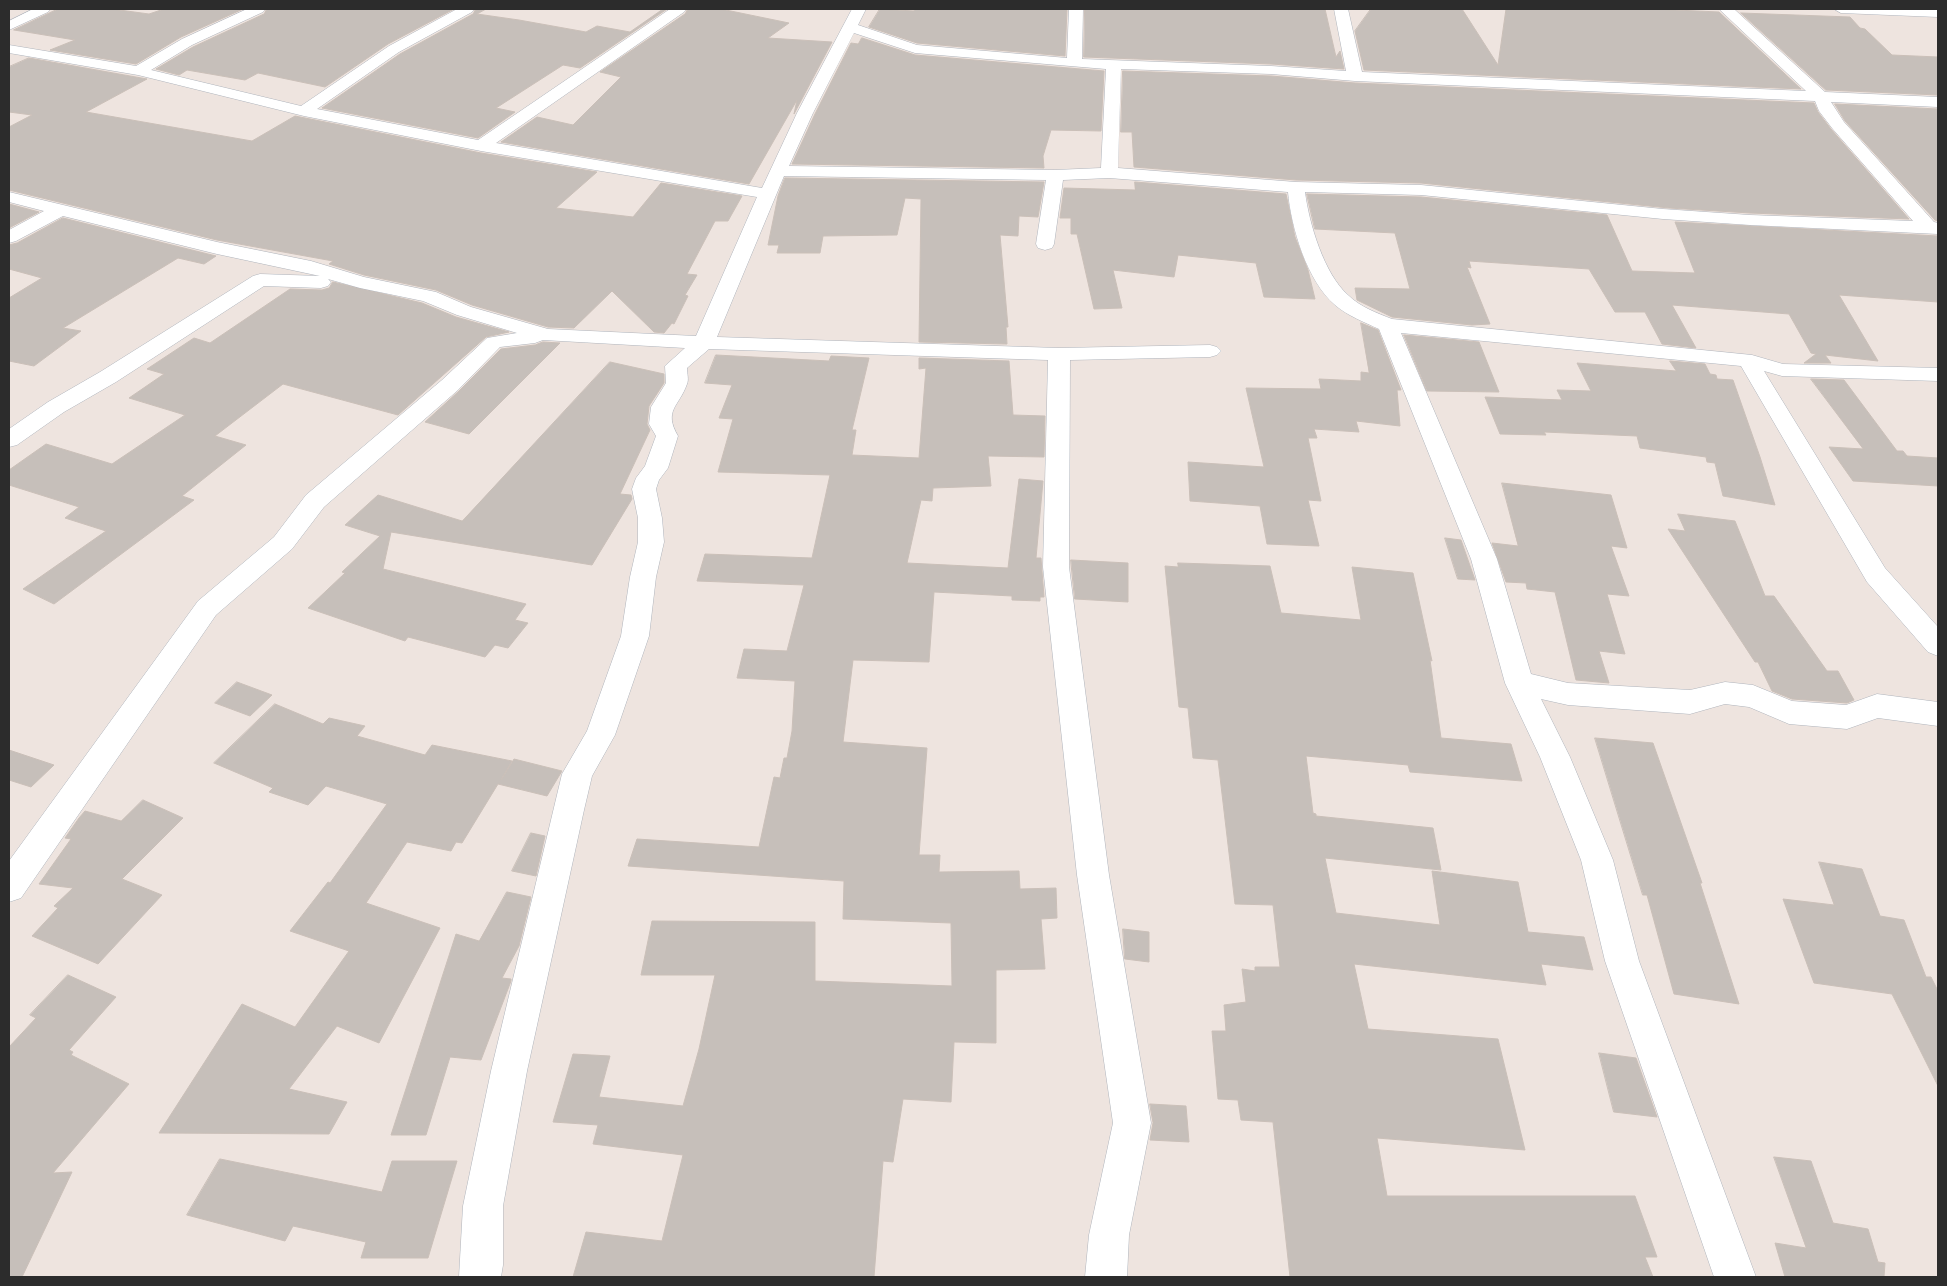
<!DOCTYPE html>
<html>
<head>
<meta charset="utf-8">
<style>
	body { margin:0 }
	#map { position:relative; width:1947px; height:1286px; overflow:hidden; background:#eee4df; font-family:Karla,sans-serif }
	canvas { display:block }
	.frame { position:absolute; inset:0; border:10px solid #2c2c2c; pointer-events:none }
</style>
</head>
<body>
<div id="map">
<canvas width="1947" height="1286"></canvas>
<div class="frame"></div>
</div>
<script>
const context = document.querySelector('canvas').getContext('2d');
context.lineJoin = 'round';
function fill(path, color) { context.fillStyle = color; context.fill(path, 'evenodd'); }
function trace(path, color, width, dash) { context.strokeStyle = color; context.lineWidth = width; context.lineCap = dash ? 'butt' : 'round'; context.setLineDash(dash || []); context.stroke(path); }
const building = new Path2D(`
	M 58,9 L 112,9 L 149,14 L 164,9 L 243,9 L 181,37 L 136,64 L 50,50 L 75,40 L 14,30 Z
	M 267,9 L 454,9 L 388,44 L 325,87 L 258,73 L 245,80 L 187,70 L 179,75 L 156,69 L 193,47 L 264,14 Z
	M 476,9 L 486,9 L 477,14 L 519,20 L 586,32 L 597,26 L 630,32 L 663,9 L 667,9 L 580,68 L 563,65 L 496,108 L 515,112 L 478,138 L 322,108 L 400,54 L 473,14 Z
	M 688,9 L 721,9 L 789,23 L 768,38 L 832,42 L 794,114 L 797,100 L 749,184 L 501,142 L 537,117 L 573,125 L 621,77 L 600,72 L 685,14 Z
	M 880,9 L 914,11 L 915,9 L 1067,9 L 1065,56 L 917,43 L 869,27 Z
	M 1085,9 L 1325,9 L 1336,57 L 1340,51 L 1344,69 L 1271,64 L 1084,57 Z
	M 1371,9 L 1462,9 L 1498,65 L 1506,9 L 1654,9 L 1719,12 L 1801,89 L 1364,70 L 1355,31 Z
	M 1741,13 L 1850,17 L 1860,28 L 1865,29 L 1892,55 L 1938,57 L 1938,95 L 1826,90 Z
	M 862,38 L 915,55 L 1104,71 L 1101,131 L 1051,130 L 1043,156 L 1044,168 L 792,164 L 815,114 L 851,43 L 858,44 Z
	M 29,58 L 147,79 L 86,112 L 252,141 L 295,116 L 481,153 L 597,172 L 556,208 L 633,217 L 661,183 L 742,196 L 728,221 L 715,221 L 687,274 L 697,275 L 685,295 L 688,296 L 674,324 L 672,323 L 664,333 L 654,332 L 612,291 L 574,328 L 548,327 L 472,305 L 436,290 L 364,275 L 329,264 L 333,261 L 217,240 L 9,190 L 9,127 L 32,115 L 9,112 L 9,67 Z
	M 1123,71 L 1271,76 L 1355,83 L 1814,103 L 1818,112 L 1831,129 L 1909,219 L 1750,213 L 1669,208 L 1421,183 L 1296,180 L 1134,167 L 1132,132 L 1121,132 Z
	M 1835,104 L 1938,109 L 1938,221 L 1935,220 L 1845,121 Z
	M 785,178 L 1044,182 L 1038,217 L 1019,216 L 1018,236 L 1000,235 L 1008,327 L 1006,327 L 1007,344 L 919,342 L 921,199 L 905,198 L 897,235 L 823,236 L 820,253 L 777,253 L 779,245 L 768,245 L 778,196 Z
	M 1135,182 L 1286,194 L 1295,237 L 1308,270 L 1315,299 L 1264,297 L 1256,263 L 1178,255 L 1174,277 L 1113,270 L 1122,308 L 1094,309 L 1077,234 L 1071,234 L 1071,218 L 1060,218 L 1064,188 L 1135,190 Z
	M 1307,194 L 1421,197 L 1607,215 L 1632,271 L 1695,273 L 1675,222 L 1938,236 L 1938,302 L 1839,295 L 1878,361 L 1825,355 L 1831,363 L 1804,363 L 1816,354 L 1811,353 L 1789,314 L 1672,305 L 1696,348 L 1662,344 L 1645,312 L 1615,312 L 1589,269 L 1469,261 L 1471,268 L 1467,267 L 1490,324 L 1472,325 L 1392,317 L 1357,300 L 1355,288 L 1410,289 L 1395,233 L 1315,229 Z
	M 9,204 L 39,212 L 9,228 Z
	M 63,218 L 216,256 L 204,264 L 178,258 L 63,328 L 81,331 L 34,366 L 9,361 L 9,298 L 42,278 L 9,269 L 9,245 L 17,243 Z
	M 333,282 L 422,303 L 456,317 L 509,332 L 486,337 L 398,415 L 283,384 L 215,436 L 246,445 L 182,496 L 194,500 L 54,604 L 23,589 L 106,531 L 65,518 L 79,507 L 9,485 L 9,470 L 46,444 L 112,464 L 185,415 L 129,398 L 164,374 L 147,369 L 194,338 L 210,343 L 290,289 L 322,290 L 329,288 Z
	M 1361,323 L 1378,330 L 1401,390 L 1397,390 L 1400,426 L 1356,421 L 1359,432 L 1314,429 L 1317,438 L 1308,438 L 1321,501 L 1308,500 L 1319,546 L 1267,544 L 1260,506 L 1190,501 L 1188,462 L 1264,467 L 1246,388 L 1321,389 L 1319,379 L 1361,381 L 1361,372 L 1369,373 Z
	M 1404,335 L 1479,342 L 1499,392 L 1427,391 Z
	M 543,342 L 560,343 L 469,434 L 425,422 L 459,391 L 501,349 L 535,345 Z
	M 716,355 L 829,361 L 831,356 L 869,358 L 852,430 L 856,430 L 852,455 L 919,458 L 926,368 L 919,369 L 919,358 L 1009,361 L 1013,415 L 1045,416 L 1044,457 L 988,456 L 991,486 L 933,488 L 932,501 L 921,500 L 907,563 L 1008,568 L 1019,479 L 1043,481 L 1036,558 L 1041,558 L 1044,597 L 1040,597 L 1040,601 L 1012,600 L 1012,596 L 934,592 L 929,662 L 853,660 L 843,742 L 927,748 L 919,855 L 940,855 L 939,872 L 1019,871 L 1020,889 L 1056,888 L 1057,918 L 1041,919 L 1045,969 L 996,970 L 996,1043 L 954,1042 L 951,1102 L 903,1099 L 893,1162 L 883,1161 L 874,1277 L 573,1277 L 586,1232 L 662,1241 L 683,1155 L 593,1144 L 598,1125 L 553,1122 L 573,1054 L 610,1056 L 599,1097 L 683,1106 L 699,1049 L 715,975 L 641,975 L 652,921 L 815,922 L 815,981 L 952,986 L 951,923 L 843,919 L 844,881 L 628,866 L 637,839 L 759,847 L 774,777 L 780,778 L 784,758 L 787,758 L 792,731 L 795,681 L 737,678 L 744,649 L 787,651 L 804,585 L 697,581 L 705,554 L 812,558 L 830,475 L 718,472 L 733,419 L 719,418 L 732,385 L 705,383 Z
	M 1670,361 L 1705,364 L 1710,374 L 1716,375 L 1717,379 L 1733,380 L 1760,457 L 1775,505 L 1723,496 L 1715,463 L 1707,462 L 1706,457 L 1640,448 L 1637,436 L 1544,432 L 1546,435 L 1500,434 L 1485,397 L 1562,400 L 1557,390 L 1591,391 L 1577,363 L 1676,371 Z
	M 610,362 L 664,374 L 664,383 L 649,406 L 647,424 L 650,430 L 620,494 L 631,495 L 632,499 L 592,565 L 391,532 L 383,569 L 526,604 L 515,620 L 528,623 L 508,648 L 495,645 L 485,657 L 408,637 L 405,641 L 308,608 L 345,573 L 342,572 L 380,536 L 345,525 L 378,495 L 462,521 Z
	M 1811,379 L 1844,380 L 1897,451 L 1903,451 L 1907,456 L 1938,458 L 1938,486 L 1853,481 L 1829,447 L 1863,449 Z
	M 1502,483 L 1611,495 L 1627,548 L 1611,546 L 1629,596 L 1607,594 L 1625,654 L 1599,651 L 1609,683 L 1576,680 L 1555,592 L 1527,589 L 1526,583 L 1506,582 L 1492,543 L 1518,546 Z
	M 1678,514 L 1735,521 L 1765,596 L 1774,596 L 1827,671 L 1838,671 L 1854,700 L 1847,703 L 1792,699 L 1772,691 L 1758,662 L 1755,662 L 1668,529 L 1685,531 Z
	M 1445,538 L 1461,540 L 1475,580 L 1458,579 Z
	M 1071,560 L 1128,563 L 1128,602 L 1075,599 Z
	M 1178,563 L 1270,566 L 1281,613 L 1361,620 L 1352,567 L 1413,573 L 1432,661 L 1430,660 L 1441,738 L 1511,744 L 1522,781 L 1410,772 L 1408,765 L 1306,756 L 1313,813 L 1316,814 L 1316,816 L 1433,828 L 1441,870 L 1325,858 L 1336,913 L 1440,925 L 1432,871 L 1518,882 L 1528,932 L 1584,937 L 1593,970 L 1541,964 L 1546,985 L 1354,964 L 1368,1029 L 1498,1039 L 1525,1150 L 1377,1138 L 1387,1196 L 1635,1196 L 1657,1257 L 1645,1257 L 1653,1277 L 1290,1277 L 1273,1122 L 1241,1120 L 1238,1100 L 1218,1099 L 1212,1031 L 1226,1031 L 1224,1005 L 1246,1002 L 1242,969 L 1255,971 L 1255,967 L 1280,967 L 1273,905 L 1235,904 L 1218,760 L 1193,758 L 1188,708 L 1179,707 L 1165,566 L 1178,567 Z
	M 237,682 L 272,695 L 250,716 L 215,703 Z
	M 275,704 L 323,724 L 329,718 L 365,726 L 357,736 L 425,755 L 432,745 L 512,761 L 501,780 L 514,759 L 562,771 L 547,796 L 498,784 L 462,843 L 456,842 L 451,851 L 407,842 L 366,903 L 440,928 L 379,1043 L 337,1026 L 289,1089 L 347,1102 L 329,1134 L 159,1133 L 242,1004 L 295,1027 L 349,951 L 290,931 L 328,882 L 330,883 L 387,804 L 326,786 L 308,805 L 269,792 L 273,788 L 214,763 Z
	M 1595,738 L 1653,743 L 1702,883 L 1700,883 L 1739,1004 L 1674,994 L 1647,895 L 1643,895 Z
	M 9,750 L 54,765 L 31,787 L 9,780 Z
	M 143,800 L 183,818 L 122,879 L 162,895 L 98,964 L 32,936 L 58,908 L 54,906 L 73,888 L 39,884 L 71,839 L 65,838 L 79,818 L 85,811 L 121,821 Z
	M 531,833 L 545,836 L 536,876 L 512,871 Z
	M 1819,862 L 1862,869 L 1880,916 L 1904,920 L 1926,977 L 1931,977 L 1938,991 L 1938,1086 L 1892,994 L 1814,983 L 1783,899 L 1834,905 Z
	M 507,892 L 531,897 L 519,946 L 502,978 L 511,979 L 511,981 L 481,1060 L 450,1057 L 426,1135 L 391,1135 L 456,934 L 479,941 Z
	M 1123,929 L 1149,932 L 1149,962 L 1125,959 Z
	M 68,975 L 116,997 L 69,1050 L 73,1052 L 71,1055 L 129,1084 L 53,1173 L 72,1172 L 22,1277 L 9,1277 L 9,1047 L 36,1018 L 30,1015 Z
	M 1599,1053 L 1636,1058 L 1657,1117 L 1614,1112 Z
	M 1150,1104 L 1186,1106 L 1189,1142 L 1150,1140 L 1153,1123 Z
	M 1774,1157 L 1811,1161 L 1833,1223 L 1868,1229 L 1878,1262 L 1885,1263 L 1884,1277 L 1785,1277 L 1775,1243 L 1806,1248 Z
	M 220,1159 L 382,1192 L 392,1161 L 457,1161 L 428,1258 L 361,1258 L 366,1242 L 293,1226 L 285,1241 L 187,1215 Z`);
fill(building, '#c6bfba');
trace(building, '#cabfb8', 1);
const street = new Path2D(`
	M 33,9 L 50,9 L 48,12 L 9,30 L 9,21 Z
	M 247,9 L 265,9 L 263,12 L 192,45 L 151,70 L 301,106 L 389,46 L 457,9 L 474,9 L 472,12 L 399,52 L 317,109 L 478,140 L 670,9 L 686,9 L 684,12 L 496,143 L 762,188 L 797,113 L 852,9 L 866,9 L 858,25 L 917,45 L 1067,58 L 1069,9 L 1083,9 L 1082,59 L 1271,66 L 1346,71 L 1334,9 L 1348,9 L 1362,72 L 1806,91 L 1719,9 L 1734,9 L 1825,92 L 1938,97 L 1938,107 L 1831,102 L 1844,122 L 1934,222 L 1938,223 L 1938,234 L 1750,225 L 1663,219 L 1421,195 L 1305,192 C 1309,223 1324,274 1348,295 C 1360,307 1377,313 1392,319 L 1752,355 L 1783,364 L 1938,368 L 1938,381 L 1782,376 L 1764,371 L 1885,568 L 1938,627 L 1938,656 L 1928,652 L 1867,582 L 1741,366 L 1401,333 L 1497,559 L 1531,674 L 1568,683 L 1690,690 L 1725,682 L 1753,685 L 1792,701 L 1846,705 L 1877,694 L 1938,702 L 1938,726 L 1878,718 L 1847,729 L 1789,724 L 1749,707 L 1725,704 L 1690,714 L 1568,705 L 1541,699 L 1570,757 L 1613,860 L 1639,961 L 1756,1277 L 1714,1277 L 1605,961 L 1581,860 L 1540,757 L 1505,683 L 1471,559 L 1379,329 C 1364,322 1348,316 1335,305 C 1307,281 1291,227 1288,192 L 1109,178 L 1063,180 L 1054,244 L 1052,248 L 1045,250 L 1038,248 L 1036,244 L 1046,180 L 784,176 L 717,337 L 1059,348 L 1210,345 L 1217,347 L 1221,351 L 1217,355 L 1210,357 L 1070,360 L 1069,567 L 1109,875 L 1151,1123 L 1129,1235 L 1127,1277 L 1085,1277 L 1089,1235 L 1113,1123 L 1077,875 L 1043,567 L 1048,360 L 709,349 L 687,368 C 687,373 689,380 687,384 C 679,407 663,410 678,436 L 668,468 L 659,480 L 656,489 L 662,518 L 664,542 L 656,577 L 649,636 L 615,735 L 592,776 L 584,810 L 527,1071 L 503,1206 L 503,1265 L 501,1277 L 459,1277 L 463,1206 L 491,1071 L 562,774 L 587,731 L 621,636 L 630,577 L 638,542 L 638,518 L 632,489 L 636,478 L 645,466 L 656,436 L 649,424 L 651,407 L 666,383 L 665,366 L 685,348 L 543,340 L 535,343 L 500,347 L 458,390 L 324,507 L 292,549 L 216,615 L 21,898 L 9,902 L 9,861 L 198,601 L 274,537 L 306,495 L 442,380 L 487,338 L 517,333 L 457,315 L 423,301 L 360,288 L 328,279 L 331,282 L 328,286 L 321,288 L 264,286 L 116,382 L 64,412 L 17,445 L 9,447 L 9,429 L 48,402 L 100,372 L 253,276 L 260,274 L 320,276 L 217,254 L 63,216 L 16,241 L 9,243 L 9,230 L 44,211 L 9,202 L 9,192 L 217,242 L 311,261 L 364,277 L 436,292 L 471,307 L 548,329 L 696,336 L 757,197 L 481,151 L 304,116 L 138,75 L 9,53 L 9,45 L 136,66 L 182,39 ZM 854,33 L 915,53 L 1106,69 L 1101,168 L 1055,170 L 789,166 L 813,113 ZM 1121,69 L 1271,74 L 1355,81 L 1815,101 L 1819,111 L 1832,128 L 1913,221 L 1750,215 L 1663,209 L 1421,185 L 1296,182 L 1118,168 Z
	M 1834,9 L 1938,9 L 1938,17 L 1841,13 Z`);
trace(street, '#afb4bc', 1);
fill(street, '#fff');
</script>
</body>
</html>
